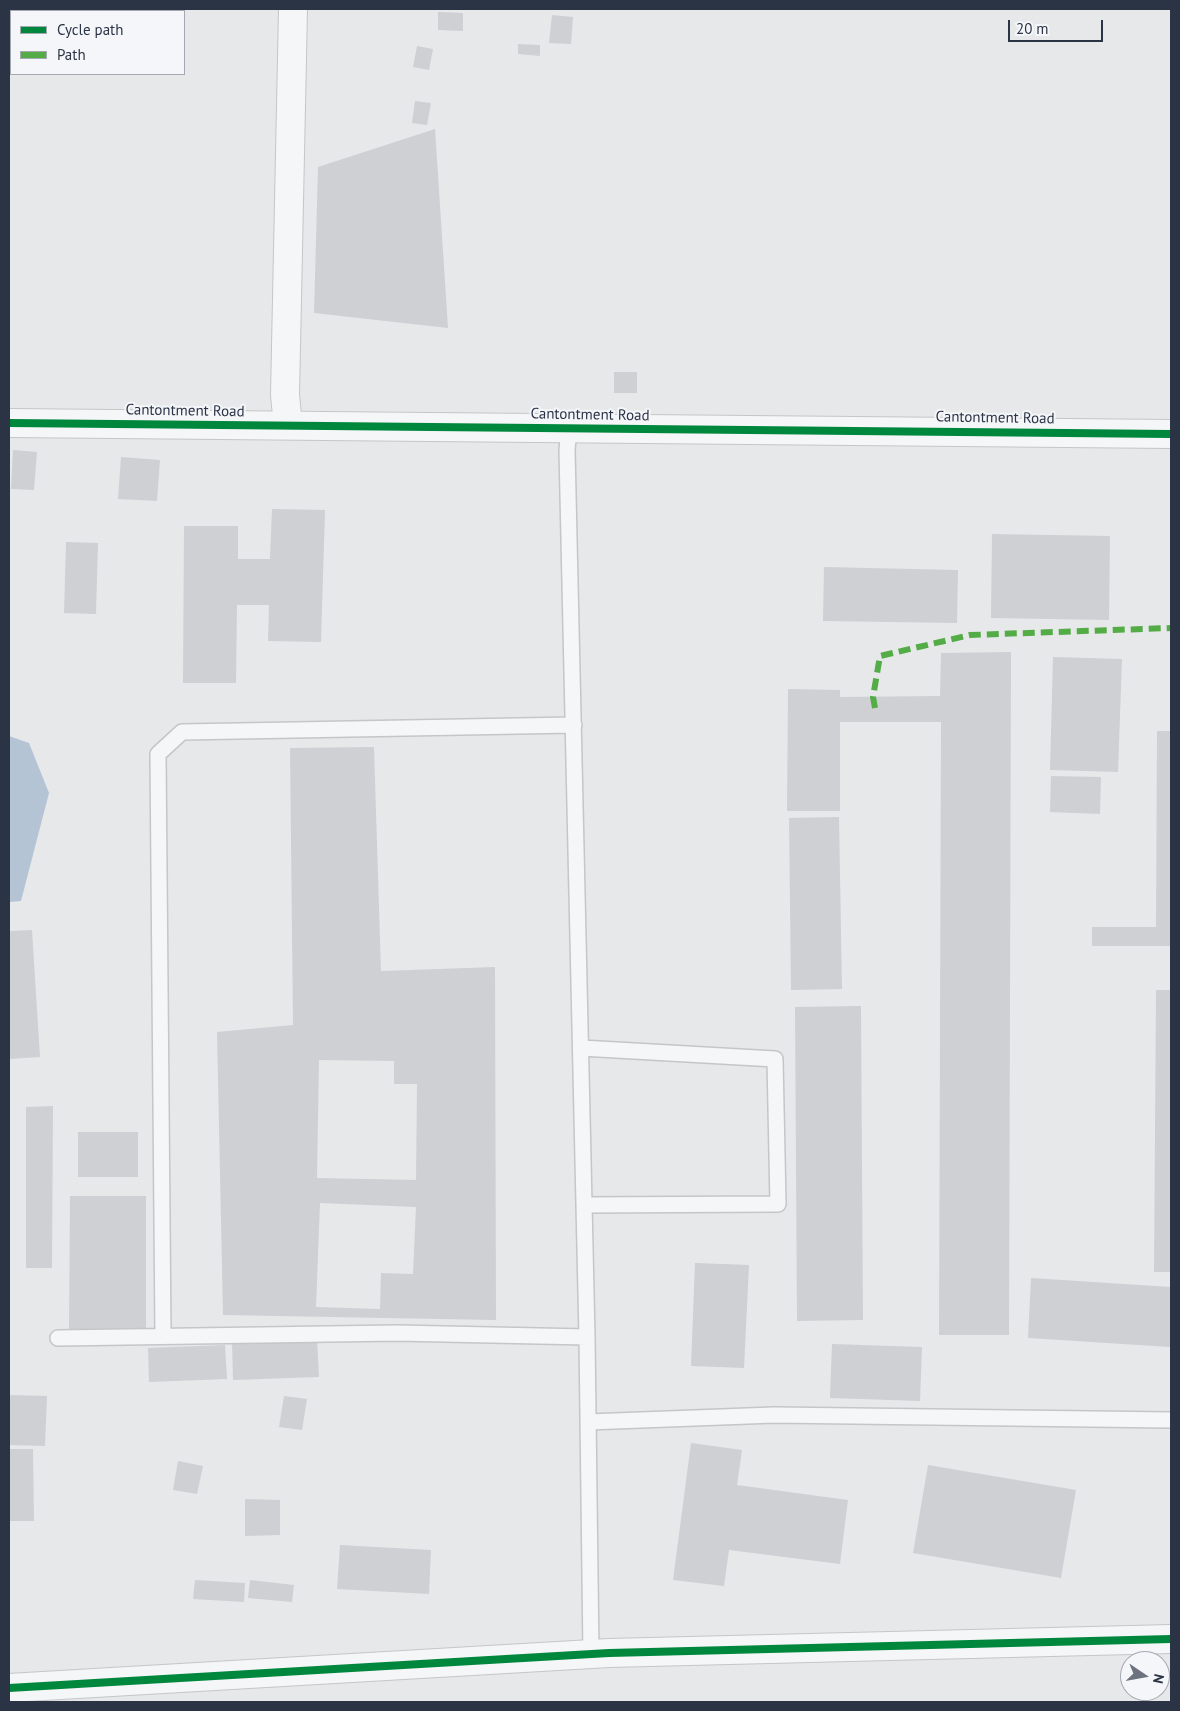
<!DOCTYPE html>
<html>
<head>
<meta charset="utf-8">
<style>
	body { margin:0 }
	#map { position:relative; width:1180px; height:1711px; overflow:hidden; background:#e6e8ea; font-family:"PT Sans",sans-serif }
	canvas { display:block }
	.frame { position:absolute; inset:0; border:10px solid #2b3445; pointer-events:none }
	.legend { position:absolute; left:10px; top:10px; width:175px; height:65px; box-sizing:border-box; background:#f4f6f9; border:1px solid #a4a8b1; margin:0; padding:6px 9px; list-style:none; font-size:15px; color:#2b3445 }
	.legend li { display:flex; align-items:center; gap:10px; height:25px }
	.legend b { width:25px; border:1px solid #a4a8b1 }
	.north { position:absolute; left:1120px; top:1651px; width:50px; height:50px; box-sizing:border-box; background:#f4f6f9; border:1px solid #a4a8b1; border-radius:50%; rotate:102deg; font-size:14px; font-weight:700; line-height:20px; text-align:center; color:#2b3445 }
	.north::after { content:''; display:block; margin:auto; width:18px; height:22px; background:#6c737f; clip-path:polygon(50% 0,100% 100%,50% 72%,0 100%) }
	.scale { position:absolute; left:1008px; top:20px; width:95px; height:22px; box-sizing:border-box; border:2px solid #2b3445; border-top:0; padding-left:6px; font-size:15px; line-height:18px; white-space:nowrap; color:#2b3445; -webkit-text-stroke:4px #f4f6f9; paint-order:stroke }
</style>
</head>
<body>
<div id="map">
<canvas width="1180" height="1711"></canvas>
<div class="frame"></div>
<ul class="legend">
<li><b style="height:6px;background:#00873e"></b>Cycle path</li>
<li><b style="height:6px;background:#54ac47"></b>Path</li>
</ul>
<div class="north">N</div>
<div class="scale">20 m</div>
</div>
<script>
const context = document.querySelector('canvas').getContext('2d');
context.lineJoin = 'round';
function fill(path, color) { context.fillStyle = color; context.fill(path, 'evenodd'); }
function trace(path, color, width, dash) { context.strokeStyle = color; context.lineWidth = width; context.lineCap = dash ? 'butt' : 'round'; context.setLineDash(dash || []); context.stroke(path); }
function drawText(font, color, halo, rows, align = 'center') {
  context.font = font + ' "PT Sans",sans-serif'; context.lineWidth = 4; context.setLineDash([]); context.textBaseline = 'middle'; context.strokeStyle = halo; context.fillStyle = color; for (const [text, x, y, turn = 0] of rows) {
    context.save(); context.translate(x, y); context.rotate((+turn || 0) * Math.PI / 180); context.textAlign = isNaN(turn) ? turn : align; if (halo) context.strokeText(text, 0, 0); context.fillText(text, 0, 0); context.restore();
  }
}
fill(new Path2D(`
	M 9,736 L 29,743 L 49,793 L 21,901 L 9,902 Z`), '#b4c4d5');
fill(new Path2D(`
	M 438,12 L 463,13 L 463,31 L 438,30 Z
	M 552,15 L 573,17 L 571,44 L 549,43 Z
	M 518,44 L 540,45 L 540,56 L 518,54 Z
	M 417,46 L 433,49 L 429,70 L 413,67 Z
	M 415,101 L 431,103 L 427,125 L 412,123 Z
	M 435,129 L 448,328 L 314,313 L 318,167 Z
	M 614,372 L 637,372 L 637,393 L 614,393 Z
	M 13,450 L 37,452 L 34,490 L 11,489 Z
	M 121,457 L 160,460 L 157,501 L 118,499 Z
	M 272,509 L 325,510 L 321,642 L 268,641 L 269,605 L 237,605 L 236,683 L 183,683 L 184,526 L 238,526 L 238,559 L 270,559 Z
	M 992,534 L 1110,536 L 1109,620 L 991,618 Z
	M 66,542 L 98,543 L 96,614 L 64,613 Z
	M 824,567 L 958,570 L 957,623 L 823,621 Z
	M 1011,652 L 1009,1335 L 939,1335 L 941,722 L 840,722 L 840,811 L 787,811 L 788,689 L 840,690 L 840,697 L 940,696 L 941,653 Z
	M 1053,657 L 1122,659 L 1118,772 L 1050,770 Z
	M 1157,731 L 1171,731 L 1171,946 L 1092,946 L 1092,927 L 1156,927 Z
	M 374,747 L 381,971 L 495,967 L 496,1320 L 223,1315 L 217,1032 L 293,1025 L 290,748 ZM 319,1060 L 394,1061 L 394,1084 L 417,1084 L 416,1180 L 317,1178 ZM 320,1203 L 416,1207 L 413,1274 L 381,1273 L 380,1309 L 316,1307 Z
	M 1051,776 L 1101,777 L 1100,814 L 1050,812 Z
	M 839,817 L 842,989 L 791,990 L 789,818 Z
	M 32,930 L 40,1057 L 9,1059 L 9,931 Z
	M 1156,990 L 1171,990 L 1171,1272 L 1154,1272 Z
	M 861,1006 L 863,1320 L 797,1321 L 795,1007 Z
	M 53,1106 L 52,1268 L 26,1268 L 26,1107 Z
	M 78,1132 L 138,1132 L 138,1177 L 78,1177 Z
	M 70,1196 L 146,1196 L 146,1329 L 69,1329 Z
	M 695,1263 L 749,1265 L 744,1368 L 691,1366 Z
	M 1031,1278 L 1171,1287 L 1170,1347 L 1028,1338 Z
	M 317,1339 L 319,1377 L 233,1380 L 232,1342 Z
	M 832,1344 L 922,1347 L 920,1401 L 830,1398 Z
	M 225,1345 L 227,1379 L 149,1382 L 148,1348 Z
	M 9,1395 L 47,1396 L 45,1446 L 9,1445 Z
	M 284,1396 L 307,1399 L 302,1430 L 279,1427 Z
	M 691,1443 L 742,1450 L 737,1485 L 848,1500 L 840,1564 L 729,1550 L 724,1586 L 673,1580 Z
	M 9,1449 L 33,1449 L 34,1521 L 9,1521 Z
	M 178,1461 L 203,1466 L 197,1494 L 173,1490 Z
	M 928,1465 L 1076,1490 L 1061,1578 L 913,1553 Z
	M 245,1499 L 280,1500 L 280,1535 L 245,1536 Z
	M 340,1545 L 431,1550 L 429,1594 L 337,1589 Z
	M 195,1580 L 245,1583 L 244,1602 L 193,1599 Z
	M 250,1580 L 294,1585 L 292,1602 L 248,1598 Z`), '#ced0d3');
const service = new Path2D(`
	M 581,1048 L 775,1059 L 778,1204 L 584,1205
	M 163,1336 L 158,754 L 182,732 L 574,725
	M 587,1337 L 591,1654
	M 58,1338 L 396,1333 L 587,1337 L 567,450 L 569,428
	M 588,1422 L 774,1415 L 1171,1420`);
const minor = new Path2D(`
	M 288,425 L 285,395 L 293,9
	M 9,1688 L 609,1653 L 1171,1639`);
const tertiary = new Path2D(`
	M 9,423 L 1171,434`);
trace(service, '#c4c6c8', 18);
trace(minor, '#c4c6c8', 30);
trace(tertiary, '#c4c6c8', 30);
trace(service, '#f5f6f7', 15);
trace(minor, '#f5f6f7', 28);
trace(tertiary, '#f5f6f7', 28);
trace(new Path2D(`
	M 875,708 L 873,697 L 880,656 L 970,635 L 1171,628`), '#54ac47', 6, [12, 6]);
trace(new Path2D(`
	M 9,423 L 1171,434
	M 9,1688 L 609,1653 L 1171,1639`), '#00873e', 8);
drawText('15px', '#2b3445', '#f4f6f9', [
	["Cantontment Road",185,411,1],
	["Cantontment Road",590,415,1],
	["Cantontment Road",995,418,1]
]);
</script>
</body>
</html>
